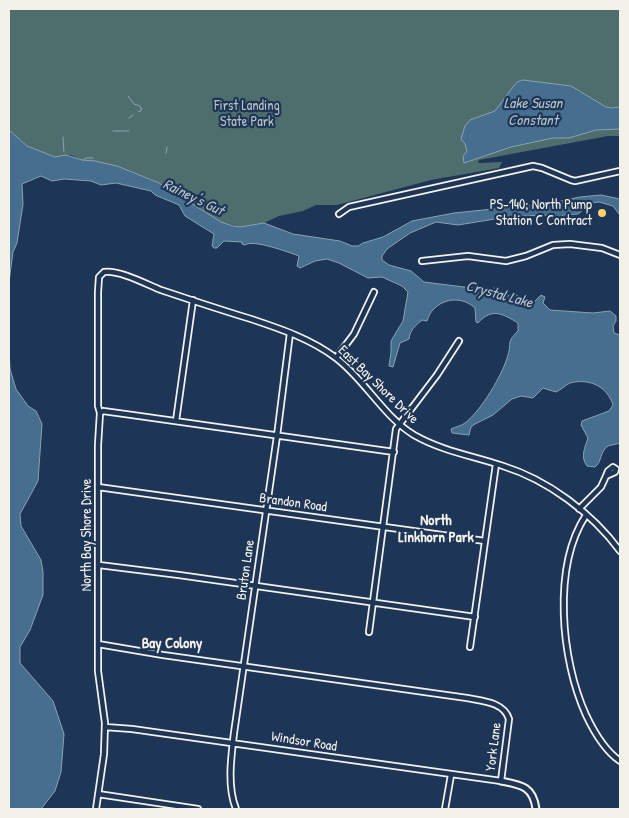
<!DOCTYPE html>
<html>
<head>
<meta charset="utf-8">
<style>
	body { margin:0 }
	#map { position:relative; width:629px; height:818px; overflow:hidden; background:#1d3557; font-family:"Patrick Hand",sans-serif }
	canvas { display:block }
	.frame { position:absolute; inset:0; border:10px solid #f4f1e8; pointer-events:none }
</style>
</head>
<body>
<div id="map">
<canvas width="629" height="818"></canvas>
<div class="frame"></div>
</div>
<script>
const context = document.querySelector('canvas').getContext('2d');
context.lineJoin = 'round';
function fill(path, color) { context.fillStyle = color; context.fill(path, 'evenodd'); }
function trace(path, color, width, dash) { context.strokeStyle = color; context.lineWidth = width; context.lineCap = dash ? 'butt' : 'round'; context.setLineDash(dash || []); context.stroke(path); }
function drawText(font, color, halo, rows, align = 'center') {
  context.font = font + ' "Patrick Hand",sans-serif'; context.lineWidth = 4.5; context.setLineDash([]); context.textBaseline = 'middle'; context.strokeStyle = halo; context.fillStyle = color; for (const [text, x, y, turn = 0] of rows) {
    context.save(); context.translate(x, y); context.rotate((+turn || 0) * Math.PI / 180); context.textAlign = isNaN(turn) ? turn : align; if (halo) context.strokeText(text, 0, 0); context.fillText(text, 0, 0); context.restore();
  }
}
fill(new Path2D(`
	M 9,9 L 620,9 L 620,136 L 608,136 L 479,160 L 478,163 L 502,162 L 499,168 L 431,180 L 337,205 L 316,205 L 303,211 L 279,216 L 264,223 L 240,227 L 221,222 L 159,183 L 117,166 L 95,161 L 82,160 L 71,155 L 55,157 L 27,146 L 9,130 Z`), '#4e6e6e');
const water = new Path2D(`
	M 523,80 L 571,86 L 606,107 L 612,108 L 619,107 L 620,104 L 620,129 L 596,130 L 569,138 L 553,138 L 511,147 L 464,163 L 463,156 L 467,151 L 465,144 L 461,139 L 465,126 L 470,120 L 495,111 L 516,83 Z
	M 9,130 L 27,146 L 55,157 L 66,155 L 82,160 L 95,161 L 117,166 L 159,183 L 221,222 L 233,226 L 240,227 L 264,223 L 293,234 L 340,241 L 352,246 L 358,246 L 363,243 L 383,237 L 412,221 L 454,213 L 551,203 L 580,197 L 601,195 L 620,199 L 619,214 L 613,206 L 599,202 L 592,203 L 578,214 L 563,215 L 557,222 L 549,216 L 544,215 L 507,217 L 458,225 L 436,222 L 410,233 L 387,249 L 382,256 L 382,260 L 389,265 L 411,271 L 424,282 L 488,290 L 494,288 L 509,296 L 517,295 L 520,299 L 533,303 L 541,295 L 545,297 L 543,303 L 550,310 L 593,313 L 610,311 L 616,316 L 616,321 L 613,326 L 614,333 L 620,335 L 620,443 C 617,444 611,445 608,446 C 600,451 602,462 595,467 L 587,466 C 580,457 585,447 588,438 L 581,425 L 582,421 L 609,411 L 613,405 C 607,386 589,378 570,383 C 565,385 561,390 556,392 L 543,388 L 533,398 L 521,396 L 512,399 L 493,415 L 475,424 L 471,427 L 469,435 L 452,433 L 451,429 C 455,427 461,426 465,423 C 481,411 503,374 508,355 C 512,341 506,343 518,331 L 518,323 C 503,314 492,307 478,323 L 476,322 L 475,308 C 459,293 433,300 427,321 L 422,320 C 415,326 410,330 409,339 L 400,343 L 393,367 L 389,366 L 391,352 L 391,341 L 403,321 L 408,292 L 402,286 L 382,277 L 368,278 L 339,263 L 327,259 L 315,261 L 300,268 L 297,266 L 299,256 C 288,252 253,239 245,245 L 242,244 L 242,242 L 224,241 L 217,248 L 214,248 L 212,246 L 214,234 L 185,216 L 179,205 L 155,195 L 151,191 L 116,183 L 101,185 L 91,181 L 64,179 L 52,181 L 41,176 L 22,184 L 23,204 L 17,243 L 13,252 L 9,282 Z
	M 9,349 L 10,369 L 16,389 L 28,406 L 36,411 L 42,424 L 38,481 L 20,514 L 21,526 L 41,560 L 43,572 L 43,595 L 30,630 L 20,647 L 20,663 L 53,701 L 64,734 L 61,772 L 55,791 L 41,809 L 9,809 Z`);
fill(water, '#466e8e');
trace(water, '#8ca2b2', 1);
trace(new Path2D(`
	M 128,96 L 134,104 L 140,106 L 141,109
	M 138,111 L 140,112 L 142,108
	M 129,118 L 133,115
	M 113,131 L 129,131
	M 63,137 L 64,152
	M 166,153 L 167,147
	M 83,160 L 86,158 L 93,158`), '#8ca2b2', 1);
const minor = new Path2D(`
	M 339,214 L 349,207 L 533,166 L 542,168 L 571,180 L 575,181 L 620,171
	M 422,261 L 468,256 L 506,261 L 526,256 L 553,245 L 570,244 L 602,248 L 620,255
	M 336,358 L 354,334 L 374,292
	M 100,413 L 103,411 L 125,414 L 394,452
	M 176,421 L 193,300
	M 613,467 L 616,469 L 615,472 L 606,476 L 608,471 Z
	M 98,487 L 485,541
	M 579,509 L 601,487 L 606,476
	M 586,515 C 552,567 561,660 586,715 C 594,732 604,750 620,761
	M 99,565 L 179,575 L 475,617
	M 369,632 L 396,429 L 437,375 L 459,341
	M 98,644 L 163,655 L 467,698 C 482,701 504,702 509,719 L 501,781 L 132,729 L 105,727
	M 470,647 L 496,464
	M 98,794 L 198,809
	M 96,809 L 104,754 L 105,723 L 98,671 L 98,445 L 100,413 L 98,406 L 98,292 L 99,277 L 104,272 C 120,270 146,284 161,290 C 191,300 221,310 251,319 C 281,329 311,339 336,358 C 365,380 383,416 414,435 C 442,451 473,456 503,466 C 548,480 592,513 620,551
	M 236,809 C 227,786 231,758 234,733 L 277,436 L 290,333
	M 445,809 L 451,775`);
const tertiary = new Path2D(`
	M 501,781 C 521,785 533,786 536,809`);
trace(minor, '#f4f1e8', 8);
trace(tertiary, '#f4f1e8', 9);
trace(minor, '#1d3557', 4.5);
trace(tertiary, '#1d3557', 5);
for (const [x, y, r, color] of [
	[602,213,5,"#ffd166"]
]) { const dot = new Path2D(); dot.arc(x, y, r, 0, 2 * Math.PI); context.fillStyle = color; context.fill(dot); trace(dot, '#1d3557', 2); }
drawText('14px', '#bac3bd', '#1d3557', [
	["First Landing",247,106],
	["State Park",247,122]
]);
drawText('14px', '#f4f1e8', '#1d3557', [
	["PS-140; North Pump",592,205],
	["Station C Contract",592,221]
], 'right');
drawText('14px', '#f4f1e8', '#1d3557', [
	["East Bay Shore Drive",378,385,44],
	["Brandon Road",293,503,8],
	["North Bay Shore Drive",87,535,-90],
	["Bruton Lane",246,570,-82],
	["Windsor Road",304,742,9],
	["York Lane",494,747,-83]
]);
drawText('italic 15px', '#b7c3c8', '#1d3557', [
	["Lake Susan",533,104],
	["Constant",533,121],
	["Rainey's Gut",193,198,26],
	["Crystal Lake",499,295,15]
]);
drawText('bold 15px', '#f4f1e8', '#1d3557', [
	["North",436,521],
	["Linkhorn Park",436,538],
	["Bay Colony",172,644]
]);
</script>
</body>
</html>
